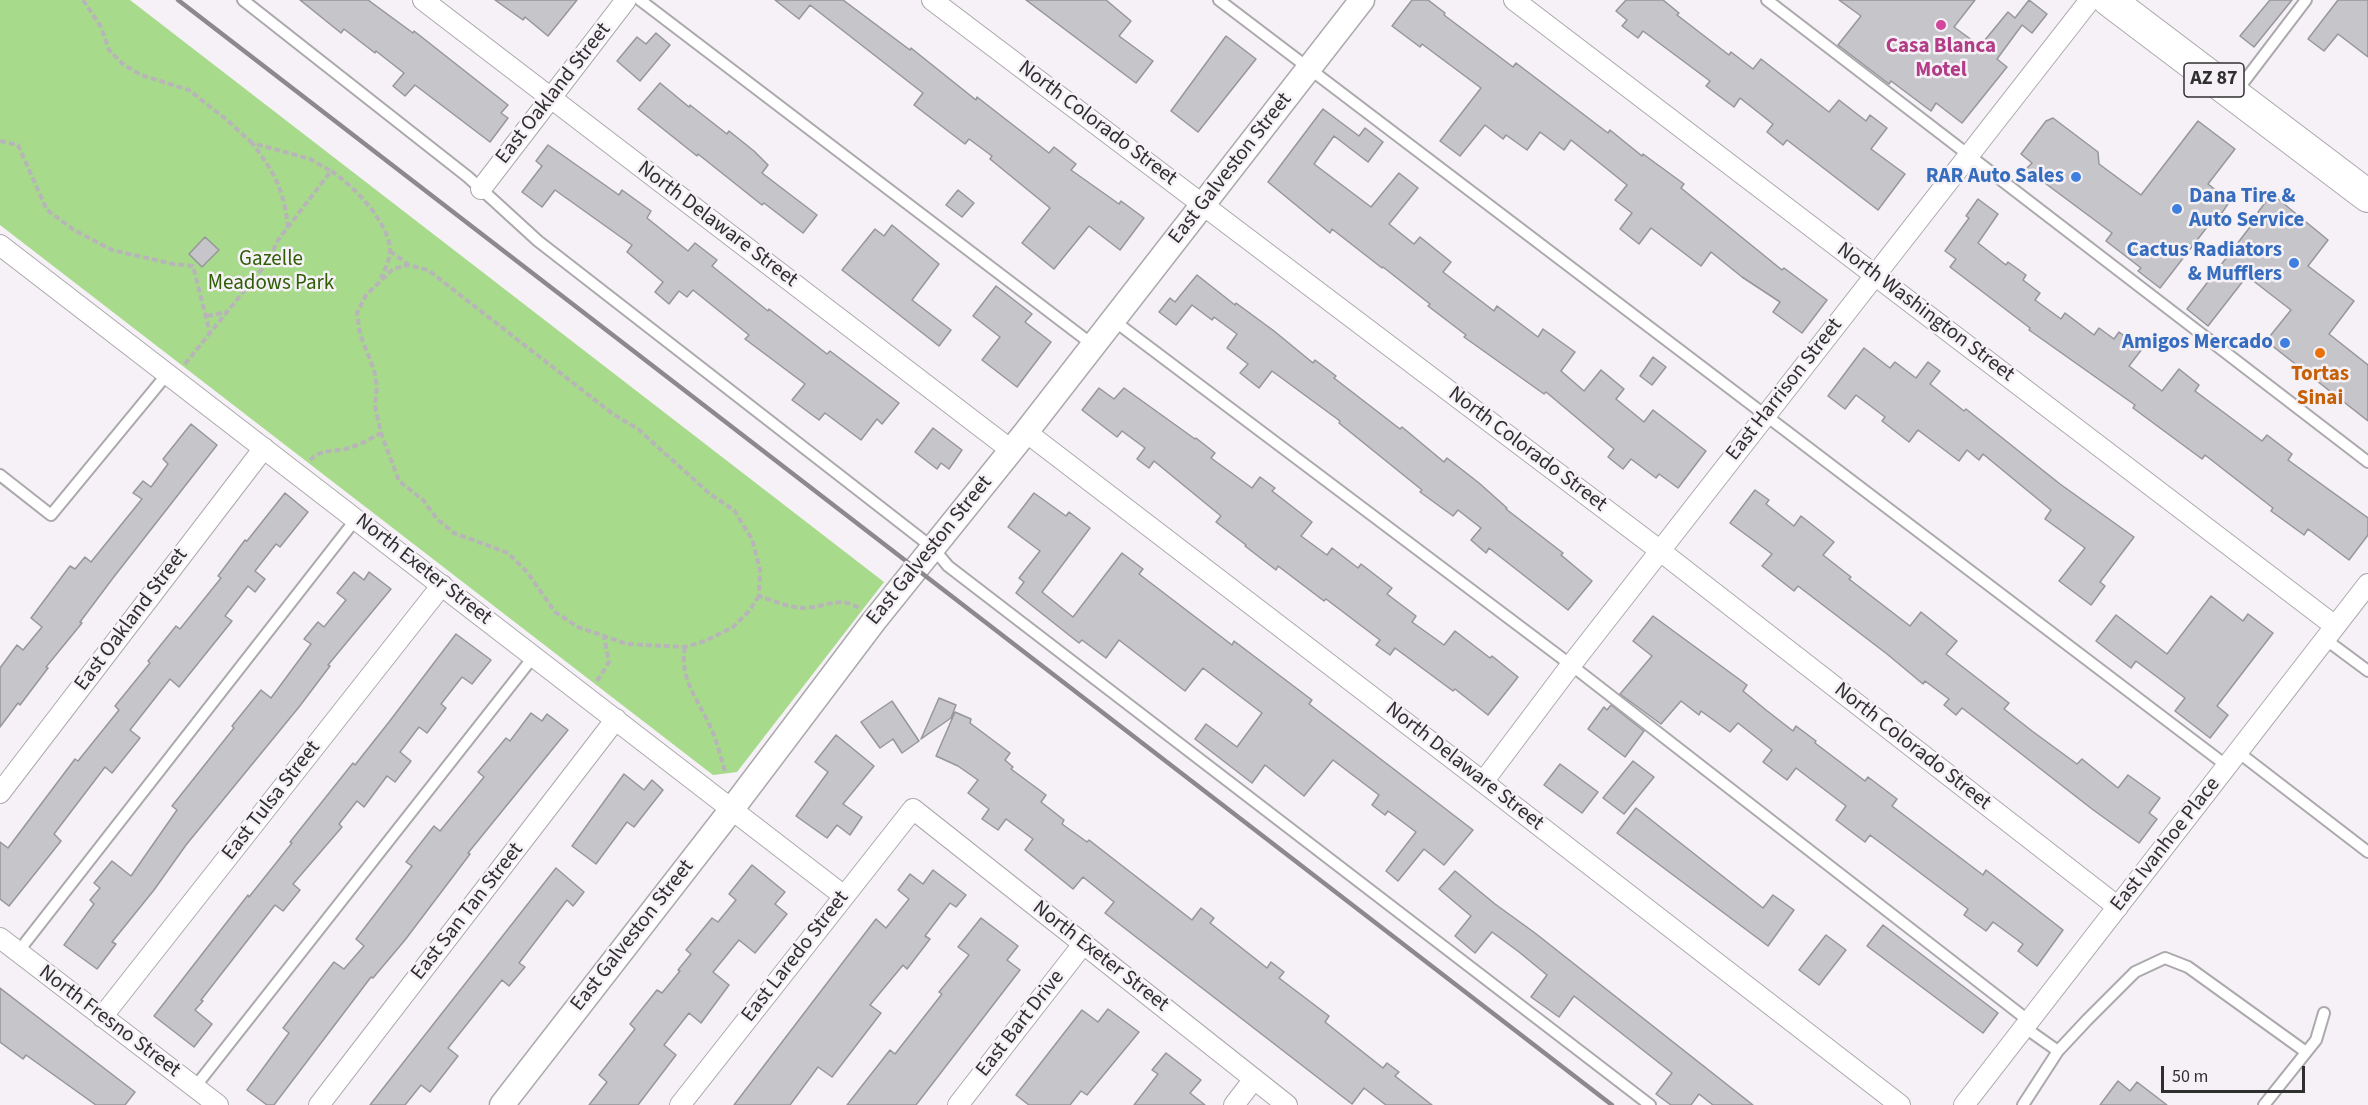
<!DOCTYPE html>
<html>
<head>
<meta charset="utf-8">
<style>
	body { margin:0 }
	#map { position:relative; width:2368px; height:1105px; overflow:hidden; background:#f5f1f6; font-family:"Source Sans 3",sans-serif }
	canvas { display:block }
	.scale { position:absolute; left:2161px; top:1066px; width:144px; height:27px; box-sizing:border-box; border:3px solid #302f30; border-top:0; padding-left:8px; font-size:18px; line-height:21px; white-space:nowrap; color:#302f30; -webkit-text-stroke:4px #f5f1f6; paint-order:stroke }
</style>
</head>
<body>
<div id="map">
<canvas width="2368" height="1105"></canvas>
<div class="scale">50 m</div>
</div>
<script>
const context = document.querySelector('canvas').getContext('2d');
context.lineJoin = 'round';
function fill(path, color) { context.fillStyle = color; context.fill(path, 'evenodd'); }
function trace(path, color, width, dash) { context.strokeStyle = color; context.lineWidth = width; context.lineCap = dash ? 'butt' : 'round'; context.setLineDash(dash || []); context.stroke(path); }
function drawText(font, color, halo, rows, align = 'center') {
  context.font = font + ' "Source Sans 3",sans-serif'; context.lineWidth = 5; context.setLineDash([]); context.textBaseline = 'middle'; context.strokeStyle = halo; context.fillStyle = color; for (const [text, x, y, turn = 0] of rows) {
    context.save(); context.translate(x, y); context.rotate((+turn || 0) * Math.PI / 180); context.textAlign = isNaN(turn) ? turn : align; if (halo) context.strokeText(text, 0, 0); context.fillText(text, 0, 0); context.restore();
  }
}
fill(new Path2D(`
	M 0,0 L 130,0 L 884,582 L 737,772 L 713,775 L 0,225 Z`), '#a7da8b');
const building = new Path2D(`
	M 300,0 L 368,0 L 413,33 L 414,31 L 508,105 L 501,113 L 508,118 L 490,142 L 415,85 L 405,96 L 393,86 L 404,73 L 376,51 L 375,53 L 344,29 L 341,33 Z
	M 495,0 L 577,0 L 548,36 L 525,17 L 523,20 Z
	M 775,0 L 843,0 L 910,50 L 911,48 L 976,100 L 977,97 L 1049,153 L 1054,147 L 1076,164 L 1071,170 L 1119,204 L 1121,201 L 1144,218 L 1120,250 L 1089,226 L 1054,269 L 1022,243 L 1050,208 L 990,159 L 992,156 L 969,139 L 965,144 L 914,105 L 923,93 L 810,5 L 799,19 Z
	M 1026,0 L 1106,0 L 1131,21 L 1119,36 L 1153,61 L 1136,83 Z
	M 1412,0 L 1428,0 L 1445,13 L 1444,15 L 1513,67 L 1516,63 L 1608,133 L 1610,130 L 1642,156 L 1643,154 L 1684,184 L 1681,188 L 1782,270 L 1784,268 L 1827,300 L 1802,333 L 1773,312 L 1780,302 L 1742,277 L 1711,252 L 1701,266 L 1651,228 L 1639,244 L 1620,229 L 1632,213 L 1615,200 L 1627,185 L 1571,140 L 1564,150 L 1540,132 L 1527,150 L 1506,135 L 1503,139 L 1485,125 L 1460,156 L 1440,141 L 1481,88 L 1422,44 L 1420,47 L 1392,26 Z
	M 1626,0 L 1663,0 L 1679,13 L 1677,15 L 1729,55 L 1731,52 L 1753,69 L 1761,59 L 1829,112 L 1839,100 L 1866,121 L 1870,115 L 1887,128 L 1871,149 L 1905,174 L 1878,210 L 1787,140 L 1783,145 L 1767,132 L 1773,124 L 1740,98 L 1734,107 L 1706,86 L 1710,81 L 1643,31 L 1638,38 L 1622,26 L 1627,20 L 1616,11 Z
	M 1839,0 L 1975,0 L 1954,27 L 1980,46 L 2008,12 L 2015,18 L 2029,0 L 2047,14 L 2032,33 L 2022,25 L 1997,59 L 2007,67 L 1962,123 L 1936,103 L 1931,111 L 1891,81 L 1889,84 L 1838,45 L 1861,16 Z
	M 2270,0 L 2292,0 L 2254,47 L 2240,36 Z
	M 2338,0 L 2368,0 L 2368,57 L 2338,34 L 2324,51 L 2308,39 Z
	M 656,33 L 670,45 L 640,81 L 617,61 L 637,37 L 646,44 Z
	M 1226,36 L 1256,59 L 1198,132 L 1171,111 Z
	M 660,83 L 689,107 L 690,105 L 727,134 L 729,131 L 754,151 L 768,165 L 762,173 L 817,215 L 803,233 L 764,203 L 762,205 L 698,154 L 697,156 L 638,109 Z
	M 1323,109 L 1359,136 L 1365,128 L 1383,142 L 1368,162 L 1334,136 L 1314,164 L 1371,207 L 1399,173 L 1418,188 L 1389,224 L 1414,244 L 1420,237 L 1451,262 L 1443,272 L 1494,311 L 1497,306 L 1538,337 L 1543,329 L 1575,352 L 1561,371 L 1584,391 L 1601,370 L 1624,389 L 1616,399 L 1644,422 L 1653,410 L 1706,451 L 1678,488 L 1659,474 L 1656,478 L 1631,459 L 1623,469 L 1608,457 L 1614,449 L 1546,392 L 1544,394 L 1464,337 L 1466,335 L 1428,306 L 1430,304 L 1383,267 L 1382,268 L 1332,229 L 1330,233 L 1268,182 Z
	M 2053,118 L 2098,152 L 2099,164 L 2141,195 L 2198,121 L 2235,149 L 2208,184 L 2230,201 L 2219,217 L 2211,222 L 2160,288 L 2138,271 L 2141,268 L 2106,241 L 2112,233 L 2026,169 L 2032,163 L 2021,154 L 2046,121 Z
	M 548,145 L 619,195 L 622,190 L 651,211 L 647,218 L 688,251 L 695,243 L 717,260 L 712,266 L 768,311 L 769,309 L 827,354 L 830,351 L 899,403 L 882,424 L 877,419 L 861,440 L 825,413 L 819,420 L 792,400 L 805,384 L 745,339 L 749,335 L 693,290 L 687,297 L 679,291 L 669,304 L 655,292 L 663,282 L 627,252 L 632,245 L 555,190 L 542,207 L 522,192 L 542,166 L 536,161 Z
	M 958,190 L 974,203 L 962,217 L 946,205 Z
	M 2272,194 L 2328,240 L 2308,266 L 2354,301 L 2329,334 L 2368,365 L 2368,421 L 2266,341 L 2291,310 L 2247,276 L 2208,326 L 2187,309 L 2260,214 L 2258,212 Z
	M 1978,199 L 1998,214 L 1978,243 L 2006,265 L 2008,262 L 2026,275 L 2023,280 L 2040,293 L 2035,300 L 2061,319 L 2065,313 L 2094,335 L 2099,328 L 2114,339 L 2119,332 L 2142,349 L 2129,366 L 2162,391 L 2179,369 L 2199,385 L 2195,391 L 2262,441 L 2267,435 L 2292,454 L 2288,460 L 2368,518 L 2368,535 L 2349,560 L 2308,529 L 2304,535 L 2271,511 L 2273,508 L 2205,455 L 2202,459 L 2133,408 L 2135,405 L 2029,330 L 2030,328 L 1950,267 L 1956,259 L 1945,251 L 1969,218 L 1966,216 Z
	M 892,225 L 939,264 L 912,300 L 951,330 L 939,346 L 842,270 L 875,229 L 884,236 Z
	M 205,237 L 219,250 L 202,267 L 189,254 Z
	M 1197,275 L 1235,305 L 1236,303 L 1274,331 L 1313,363 L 1315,360 L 1336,376 L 1334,378 L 1400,429 L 1402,427 L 1444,462 L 1447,458 L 1479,483 L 1507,508 L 1506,509 L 1563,553 L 1561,555 L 1592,581 L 1568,610 L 1489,548 L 1486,553 L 1471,540 L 1481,528 L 1458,510 L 1453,516 L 1420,492 L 1422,490 L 1339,423 L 1340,421 L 1272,371 L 1259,388 L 1240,373 L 1248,364 L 1227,348 L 1237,334 L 1214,317 L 1212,320 L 1192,305 L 1176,325 L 1159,312 L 1170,298 L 1175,302 Z
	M 996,286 L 1032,314 L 1025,322 L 1051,342 L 1017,387 L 982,360 L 1000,337 L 973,316 Z
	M 1864,348 L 1890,368 L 1895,362 L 1916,378 L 1928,362 L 1940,371 L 1930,384 L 1964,411 L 1966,409 L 2060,484 L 2134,537 L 2100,582 L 2105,586 L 2091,605 L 2059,581 L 2085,548 L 2045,519 L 2051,510 L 1983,454 L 1979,460 L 1967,450 L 1959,461 L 1918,430 L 1909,442 L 1882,421 L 1885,417 L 1856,395 L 1845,409 L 1828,396 Z
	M 1653,357 L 1666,367 L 1652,385 L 1640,376 Z
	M 1099,388 L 1114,399 L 1124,388 L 1195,439 L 1196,438 L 1215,453 L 1211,458 L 1252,488 L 1260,477 L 1275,488 L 1272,491 L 1312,522 L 1301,536 L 1327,555 L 1332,548 L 1358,568 L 1361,564 L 1392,588 L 1387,594 L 1416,616 L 1412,622 L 1444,645 L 1455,631 L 1490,658 L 1492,656 L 1518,677 L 1488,715 L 1455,689 L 1453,691 L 1395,648 L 1390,655 L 1376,645 L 1380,640 L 1326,599 L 1324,601 L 1278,566 L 1276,570 L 1245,546 L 1246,545 L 1216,522 L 1221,516 L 1154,461 L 1149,468 L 1137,459 L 1145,448 L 1122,431 L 1117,437 L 1082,410 Z
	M 191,424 L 217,445 L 113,578 L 80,622 L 82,623 L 46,667 L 48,668 L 20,705 L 18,703 L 0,727 L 0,668 L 17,645 L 23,650 L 42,627 L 31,618 L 70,566 L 75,569 L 85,557 L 91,562 L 142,499 L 133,493 L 143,481 L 151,487 L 168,464 L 163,459 Z
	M 933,428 L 962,450 L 949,469 L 941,463 L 937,469 L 915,452 Z
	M 1755,490 L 1769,500 L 1766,504 L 1794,526 L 1801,516 L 1834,542 L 1823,555 L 1851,577 L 1849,579 L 1910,626 L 1921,612 L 1957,641 L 1946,654 L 2009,703 L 2004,709 L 2032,731 L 2077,764 L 2082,759 L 2118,788 L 2128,775 L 2160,798 L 2149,813 L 2157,819 L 2139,843 L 2092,809 L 1970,714 L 1962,708 L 1956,715 L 1944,705 L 1949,699 L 1925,681 L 1923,684 L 1887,654 L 1798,586 L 1794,591 L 1762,566 L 1772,554 L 1730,523 Z
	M 285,493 L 308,512 L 280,547 L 276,544 L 255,571 L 265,579 L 255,592 L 248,586 L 225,616 L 232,621 L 179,687 L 170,679 L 130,730 L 140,738 L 112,773 L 105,767 L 54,834 L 61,841 L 9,906 L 0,899 L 0,842 L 8,848 L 75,759 L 78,761 L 119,710 L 115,706 L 150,663 L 148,661 L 176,626 L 180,629 L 221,578 L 218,576 L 245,540 L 247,541 Z
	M 1034,493 L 1066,516 L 1069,512 L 1090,528 L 1042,592 L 1073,617 L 1122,553 L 1143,569 L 1139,574 L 1232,645 L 1234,641 L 1312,700 L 1309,704 L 1473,830 L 1444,865 L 1424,849 L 1398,881 L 1386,871 L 1416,832 L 1388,811 L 1385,815 L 1372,805 L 1379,795 L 1333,760 L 1304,796 L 1265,765 L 1252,783 L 1195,739 L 1206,724 L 1237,747 L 1262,713 L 1203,668 L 1185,691 L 1119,640 L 1106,658 L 1082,640 L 1079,643 L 1016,593 L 1024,582 L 1019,578 L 1040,551 L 1008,527 Z
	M 354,572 L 364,580 L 369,572 L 391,589 L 328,665 L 330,666 L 299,707 L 186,845 L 154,890 L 112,942 L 116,944 L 97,969 L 64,945 L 94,904 L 90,900 L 100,888 L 94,883 L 112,861 L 131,876 L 177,810 L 172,806 L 234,728 L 232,726 L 261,690 L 271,698 L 311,644 L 304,639 L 318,622 L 324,627 L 346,600 L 337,593 Z
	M 2211,596 L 2243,621 L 2248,614 L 2273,633 L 2217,706 L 2228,715 L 2210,738 L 2175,711 L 2185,698 L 2136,661 L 2131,668 L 2096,641 L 2116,615 L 2167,654 Z
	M 1653,616 L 1747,685 L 1743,691 L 1766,710 L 1793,731 L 1796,726 L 1816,741 L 1815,743 L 1865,781 L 1868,777 L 1897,799 L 1892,806 L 1983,875 L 1986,870 L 2063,930 L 2037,966 L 2018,951 L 2023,944 L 1993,922 L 1986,931 L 1964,915 L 1968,909 L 1870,835 L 1865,842 L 1836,820 L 1846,806 L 1796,768 L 1787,780 L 1763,762 L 1772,750 L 1738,723 L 1730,732 L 1701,711 L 1699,715 L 1681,701 L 1661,724 L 1620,694 L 1652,656 L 1633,641 Z
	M 456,634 L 491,660 L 472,684 L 462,677 L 441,704 L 446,708 L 427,733 L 419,727 L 400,752 L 411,761 L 395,782 L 387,776 L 364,807 L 357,801 L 339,824 L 342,827 L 293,884 L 300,890 L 283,911 L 275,905 L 201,1000 L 203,1001 L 195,1010 L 212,1024 L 194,1047 L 154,1016 L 248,895 L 249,897 L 292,843 L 290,842 L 353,763 L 355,765 L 389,722 Z
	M 939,698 L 956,705 L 951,718 L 921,739 Z
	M 892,701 L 919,741 L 902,753 L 893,739 L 880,748 L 861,722 Z
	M 1611,705 L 1644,731 L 1625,757 L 1588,729 L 1604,707 L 1607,710 Z
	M 955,712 L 971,719 L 970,723 L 1010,753 L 1005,760 L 1013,767 L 1011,769 L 1046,795 L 1041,802 L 1064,820 L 1062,824 L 1087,842 L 1089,840 L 1192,920 L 1201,908 L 1214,918 L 1210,923 L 1267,968 L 1271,962 L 1284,972 L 1279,978 L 1329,1016 L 1325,1022 L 1383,1068 L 1387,1063 L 1399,1072 L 1395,1076 L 1432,1105 L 1386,1105 L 1364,1088 L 1352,1104 L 1105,913 L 1114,902 L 1083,877 L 1073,889 L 1025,850 L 1033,839 L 1006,819 L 998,830 L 982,819 L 989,809 L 968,793 L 978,780 L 958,766 L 936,756 Z
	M 531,713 L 542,721 L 547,714 L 568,730 L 468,853 L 470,854 L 405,940 L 373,978 L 371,977 L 274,1105 L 267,1105 L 247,1090 L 289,1033 L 283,1028 L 334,962 L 344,969 L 364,946 L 356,939 L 412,866 L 406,862 L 434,826 L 440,831 L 484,777 L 478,772 L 506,738 L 510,741 Z
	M 836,735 L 874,766 L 843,804 L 862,817 L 850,835 L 837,825 L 827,838 L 796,816 L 828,772 L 815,762 Z
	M 1633,761 L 1654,777 L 1624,814 L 1603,798 Z
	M 1560,764 L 1598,792 L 1582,813 L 1544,785 Z
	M 624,774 L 644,790 L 652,780 L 663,790 L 634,827 L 627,822 L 596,864 L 572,846 Z
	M 1636,808 L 1763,908 L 1773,895 L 1794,910 L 1768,946 L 1617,833 Z
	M 752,865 L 785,892 L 775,904 L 787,914 L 755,953 L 739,940 L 713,972 L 729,985 L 701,1023 L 689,1013 L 664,1045 L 676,1055 L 638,1105 L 589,1105 L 607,1082 L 599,1075 L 635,1029 L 630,1024 L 657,990 L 662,993 L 680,971 L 678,970 L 691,954 L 686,950 L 712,918 L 718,922 L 736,900 L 729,894 Z
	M 556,868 L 584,892 L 573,906 L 567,900 L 519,963 L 525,967 L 509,986 L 502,980 L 448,1048 L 458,1056 L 430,1092 L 421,1085 L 405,1105 L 370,1105 Z
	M 933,870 L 966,895 L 956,907 L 950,903 L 925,936 L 930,939 L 907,969 L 903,965 L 870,1005 L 881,1013 L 832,1077 L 818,1067 L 790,1105 L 734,1105 L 876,919 L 886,928 L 909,899 L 898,890 L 910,874 L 923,884 Z
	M 1455,871 L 1495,904 L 1535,933 L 1753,1105 L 1713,1105 L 1699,1094 L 1691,1105 L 1671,1105 L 1656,1094 L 1672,1073 L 1574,996 L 1559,1017 L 1531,997 L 1547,975 L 1519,952 L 1492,932 L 1475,953 L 1455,936 L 1471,916 L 1439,889 Z
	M 981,918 L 1018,946 L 1007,960 L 1020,970 L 916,1105 L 847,1105 L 890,1050 L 895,1054 L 942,994 L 939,992 L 969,955 L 958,947 Z
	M 1883,925 L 1998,1013 L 1983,1033 L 1867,946 Z
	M 1826,935 L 1846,950 L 1819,985 L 1799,970 Z
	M 0,988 L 135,1092 L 125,1105 L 96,1105 L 26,1055 L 23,1059 L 0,1042 Z
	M 1108,1009 L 1139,1032 L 1087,1095 L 1081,1091 L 1070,1105 L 1029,1105 L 1016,1095 L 1082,1010 L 1098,1022 Z
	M 1166,1053 L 1201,1080 L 1190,1093 L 1205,1105 L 1134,1105 L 1158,1074 L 1152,1070 Z
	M 2118,1081 L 2130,1091 L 2137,1082 L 2167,1105 L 2100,1105 Z`);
fill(building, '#c5c5ca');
trace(building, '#97979b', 1.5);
const service = new Path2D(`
	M 243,0 L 468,177 L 538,241 L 933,548 L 948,566 L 1650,1105
	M 640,0 L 1093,345
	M 1219,0 L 2227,766
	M 1767,0 L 2368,462
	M 2236,92 L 2306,0
	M 1113,320 L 1571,665 L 2029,1021
	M 0,475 L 51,515 L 168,373
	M 2325,639 L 2368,671
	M 2238,752 L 2368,852
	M 18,952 L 356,519
	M 2024,1027 L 2058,1051
	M 195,1087 L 534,656
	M 2023,1105 L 2058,1051 L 2087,1020 L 2135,972 L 2165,958 L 2188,967 L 2306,1052
	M 2264,1105 L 2316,1040 L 2324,1013`);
const minor = new Path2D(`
	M 423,0 L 1011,450
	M 932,0 L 1650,543 L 2118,907
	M 1514,0 L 2335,626
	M 481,189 L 626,0
	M 0,245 L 844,896
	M 1026,432 L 1470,772 L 1900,1105
	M 1483,782 L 1571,665 L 2090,0
	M 0,793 L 264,448
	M 0,938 L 218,1105
	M 102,1017 L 442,585
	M 319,1105 L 616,719
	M 680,1105 L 913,809 L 1287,1105
	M 958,1105 L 1084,943
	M 1234,1105 L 1254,1079
	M 1964,1105 L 2368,584`);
const tertiary = new Path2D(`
	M 502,1105 L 732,809 L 874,621 L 1026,432 L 1362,0`);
const primary = new Path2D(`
	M 2109,0 L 2368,196`);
trace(service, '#aca9ad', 14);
trace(minor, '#aca9ad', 22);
trace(tertiary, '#aca9ad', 27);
trace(primary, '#aca9ad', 34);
trace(new Path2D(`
	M 83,0 L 101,27 L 109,50 L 124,65 L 141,75 L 189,90 L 227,120 L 252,143
	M 0,141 L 18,145 L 47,210 L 74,230 L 112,250 L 173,264 L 193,266 L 210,333
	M 288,228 C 284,190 275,173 252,143 L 310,159 L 331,171
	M 390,251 L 408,264
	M 207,316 L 227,312
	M 185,364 L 269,260 L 278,240 L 331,171 C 353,185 391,224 390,252 C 390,260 384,271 381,278
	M 310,460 C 321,449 331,452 345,449 C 358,446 370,439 381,433
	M 759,596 L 749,611 L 733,627 L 705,641 L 685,647 L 627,644 L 578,627 L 555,612 L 527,572 L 508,553 L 454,533 L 437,519 L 423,500 L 399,481 L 381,433 L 375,406 L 377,386 L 374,370 L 360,334 L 357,313 L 366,295 L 393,269 L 408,265 L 428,270 L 613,414 L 638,429 L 710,494 L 734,510 L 752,539 L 760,570 L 759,596 C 774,601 790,608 805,608 C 825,607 842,595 860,609
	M 685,647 C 679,678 697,698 710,726 C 717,740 720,756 725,771
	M 597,681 L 609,662 L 604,637`), '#b8b5b9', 4, [6, 3]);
trace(service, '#fff', 10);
trace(minor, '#fff', 20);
trace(tertiary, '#fff', 24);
trace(primary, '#fff', 32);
trace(new Path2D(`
	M 178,0 L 1612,1105`), '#8b898c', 4.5);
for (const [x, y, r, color] of [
	[1941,25,6,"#d1479c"],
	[2076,177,6,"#3f7fe0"],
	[2177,209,6,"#3f7fe0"],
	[2294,263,6,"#3f7fe0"],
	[2285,343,6,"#3f7fe0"],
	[2320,353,6,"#e8710a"]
]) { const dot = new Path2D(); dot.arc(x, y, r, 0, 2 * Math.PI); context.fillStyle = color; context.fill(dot); trace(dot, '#f5f1f6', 2); }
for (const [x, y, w] of [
	[2214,80,60]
]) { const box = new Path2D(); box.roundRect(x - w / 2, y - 17, w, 34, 4.5); context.fillStyle = '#f5f1f6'; context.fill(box); trace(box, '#302f30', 1.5); }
drawText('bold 20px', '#302f30', null, [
	["AZ 87",2214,80]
]);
drawText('bold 21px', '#b23c85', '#f5f1f6', [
	["Casa Blanca",1941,47],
	["Motel",1941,71]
]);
drawText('21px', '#302f30', '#f5f1f6', [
	["East Oakland Street",554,94,-52],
	["North Colorado Street",1097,124,37],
	["East Galveston Street",1231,169,-52],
	["North Delaware Street",717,225,37],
	["North Washington Street",1925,313,37],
	["East Harrison Street",1785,390,-52],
	["North Colorado Street",1527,450,37],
	["East Galveston Street",930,551,-51],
	["North Exeter Street",423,570,38],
	["East Oakland Street",132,620,-53],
	["North Colorado Street",1912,747,38],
	["North Delaware Street",1464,767,38],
	["East Tulsa Street",272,801,-52],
	["East Ivanhoe Place",2166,845,-52],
	["East San Tan Street",468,912,-52],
	["East Galveston Street",633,936,-52],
	["East Laredo Street",796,957,-52],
	["North Exeter Street",1100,957,38],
	["North Fresno Street",109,1022,37],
	["East Bart Drive",1021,1024,-52]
]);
drawText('bold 21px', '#366cbe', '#f5f1f6', [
	["RAR Auto Sales",2064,177],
	["Dana Tire &",2189,197,"left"],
	["Auto Service",2189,221,"left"],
	["Cactus Radiators",2282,251],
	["& Mufflers",2282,275],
	["Amigos Mercado",2273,343]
], 'right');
drawText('21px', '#2f5e06', '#f5f1f6', [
	["Gazelle",271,260],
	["Meadows Park",271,284]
]);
drawText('bold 21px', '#c56008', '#f5f1f6', [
	["Tortas",2320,375],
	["Sinai",2320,399]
]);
</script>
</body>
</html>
